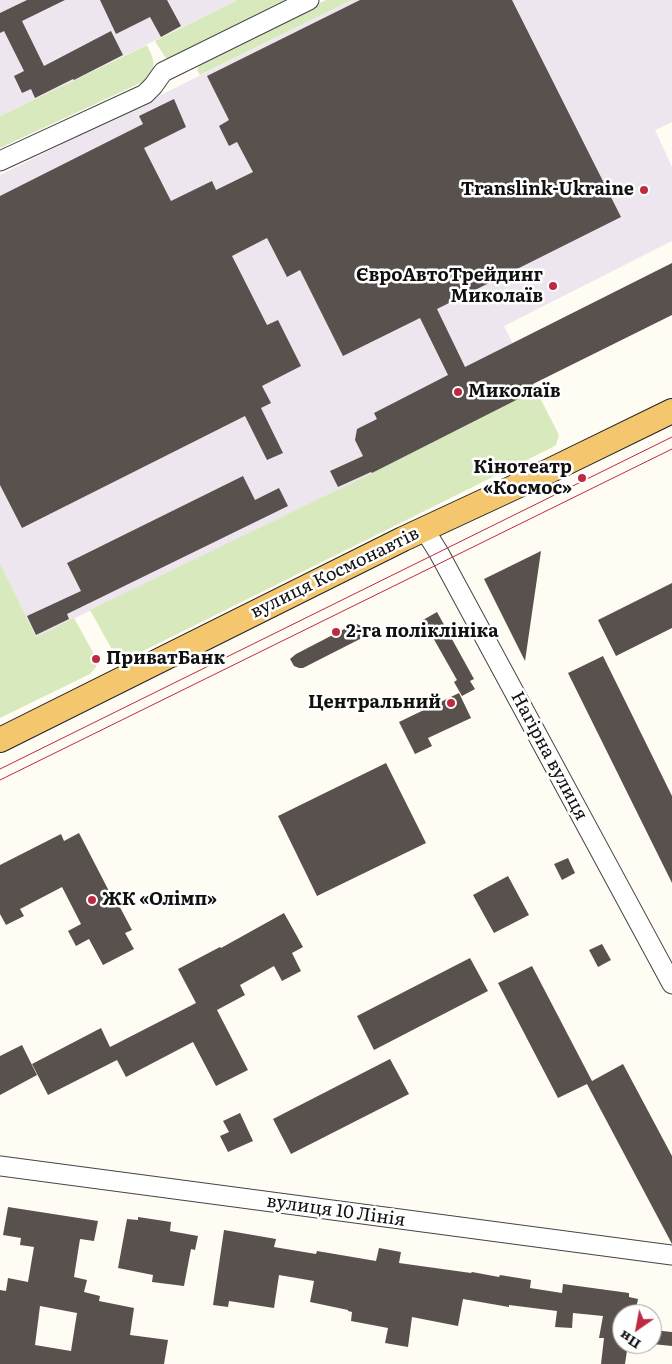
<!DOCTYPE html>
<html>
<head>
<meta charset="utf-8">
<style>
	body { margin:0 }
	#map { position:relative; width:672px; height:1364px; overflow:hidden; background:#fffcf4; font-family:Literata,serif }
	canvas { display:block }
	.north { position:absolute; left:612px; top:1304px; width:50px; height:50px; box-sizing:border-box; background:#fff; border:1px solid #a0a0a0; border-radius:50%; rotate:213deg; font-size:14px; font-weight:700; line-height:20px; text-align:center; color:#111 }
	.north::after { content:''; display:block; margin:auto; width:18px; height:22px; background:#be2b40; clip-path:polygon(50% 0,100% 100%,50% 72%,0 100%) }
</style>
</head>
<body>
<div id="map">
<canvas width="672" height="1364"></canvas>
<div class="north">Пн</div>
</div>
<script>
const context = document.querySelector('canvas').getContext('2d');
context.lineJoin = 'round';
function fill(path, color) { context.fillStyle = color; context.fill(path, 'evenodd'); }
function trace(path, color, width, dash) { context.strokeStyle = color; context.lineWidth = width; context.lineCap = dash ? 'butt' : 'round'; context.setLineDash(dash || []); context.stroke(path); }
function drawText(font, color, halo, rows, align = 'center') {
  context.font = font + ' Literata,serif'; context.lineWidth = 5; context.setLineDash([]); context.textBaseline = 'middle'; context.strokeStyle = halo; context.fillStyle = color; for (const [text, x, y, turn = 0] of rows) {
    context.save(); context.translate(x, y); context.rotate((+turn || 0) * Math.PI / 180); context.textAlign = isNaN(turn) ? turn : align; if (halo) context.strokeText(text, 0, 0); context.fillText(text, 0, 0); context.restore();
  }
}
fill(new Path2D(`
	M 0,0 L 238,0 L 0,116 Z
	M 352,0 L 672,0 L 672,122 L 655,130 L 672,167 L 672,241 L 504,326 L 536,390 L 372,473 L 36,637 L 0,563 L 0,175 Z`), '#ede6ee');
fill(new Path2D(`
	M 238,0 L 303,0 L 170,61 L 165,57 L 155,41 Z
	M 326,0 L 352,0 L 200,75 L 197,70 L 202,59 Z
	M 147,45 C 154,60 157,65 147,80 L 0,148 L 0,116 Z
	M 536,390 L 559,435 L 556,445 L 551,448 L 137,654 C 127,658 124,659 114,653 L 90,610 L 372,473 Z
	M 0,563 L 36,637 L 74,618 L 96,658 L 96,667 L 90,674 L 0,718 Z`), '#d8e9be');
fill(new Path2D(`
	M 27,0 L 65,0 L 22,21 L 44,66 L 111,31 L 123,55 L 74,80 L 73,79 L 35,98 L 31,89 L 22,93 L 14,76 L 24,71 L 4,31 L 0,33 L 0,13 Z
	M 100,0 L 167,0 L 181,26 L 161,37 L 150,17 L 116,34 Z
	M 360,0 L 512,0 L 621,217 L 437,309 L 465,367 L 672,263 L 672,315 L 533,384 L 536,390 L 372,473 L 371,472 L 338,487 L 330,471 L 363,456 L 355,440 L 357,429 L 377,419 L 374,413 L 448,375 L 420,318 L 343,356 L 300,270 L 287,277 L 267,238 L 232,256 L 267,325 L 278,320 L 301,366 L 262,386 L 271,403 L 261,408 L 283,453 L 267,460 L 245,416 L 22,528 L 0,485 L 0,196 L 143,124 L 139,116 L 174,99 L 186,127 L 144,148 L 171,201 L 212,181 L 216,190 L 253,172 L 237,142 L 229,146 L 219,126 L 229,120 L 207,76 Z
	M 243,476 L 255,500 L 279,488 L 288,506 L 67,614 L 69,619 L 36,635 L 27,616 L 81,591 L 67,563 Z
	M 541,551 L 525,661 L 484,579 Z
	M 672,583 L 672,628 L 616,656 L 598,620 Z
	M 437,612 L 474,679 L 470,681 L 475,689 L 462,696 L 454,682 L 457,680 L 423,620 Z
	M 357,624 L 361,626 L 364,631 L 363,635 L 360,639 L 303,668 L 299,668 L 294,666 L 290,659 L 296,654 L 352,625 Z
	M 603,656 L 672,796 L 672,883 L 568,673 Z
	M 459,693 L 471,718 L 428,738 L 432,746 L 415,754 L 399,722 Z
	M 386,763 L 426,843 L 317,896 L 278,816 Z
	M 79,833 L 111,895 L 113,894 L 132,930 L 125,933 L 134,949 L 103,965 L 89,939 L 76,946 L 68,931 L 81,924 L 62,887 L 20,909 L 24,916 L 6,925 L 0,914 L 0,865 L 61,834 L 64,841 Z
	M 568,858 L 575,873 L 562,880 L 554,864 Z
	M 508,876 L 529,915 L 494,933 L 473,895 Z
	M 284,913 L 303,947 L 292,953 L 301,971 L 282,981 L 274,966 L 240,985 L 245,995 L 217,1010 L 248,1070 L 216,1086 L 193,1042 L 126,1077 L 117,1060 L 48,1095 L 32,1064 L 101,1028 L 110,1047 L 196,1003 L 178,969 L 220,947 L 221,948 Z
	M 602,944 L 611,960 L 598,967 L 589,950 Z
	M 470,958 L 488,991 L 374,1050 L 357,1016 Z
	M 532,966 L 592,1081 L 623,1064 L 672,1156 L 672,1244 L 587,1084 L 558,1098 L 498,983 Z
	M 22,1045 L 37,1075 L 0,1095 L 0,1056 Z
	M 390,1059 L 409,1094 L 291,1154 L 273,1119 Z
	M 240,1113 L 253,1141 L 228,1152 L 220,1136 L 229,1132 L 223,1121 Z
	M 8,1207 L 98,1221 L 94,1241 L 80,1239 L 74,1277 L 87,1280 L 84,1292 L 100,1296 L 99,1301 L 134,1308 L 130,1335 L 168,1340 L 164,1364 L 0,1364 L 0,1290 L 6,1291 L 8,1278 L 28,1282 L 34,1247 L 20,1245 L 21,1238 L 3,1235 ZM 40,1306 L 77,1313 L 71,1351 L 35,1345 Z
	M 138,1217 L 171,1222 L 170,1231 L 198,1236 L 195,1250 L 191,1249 L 184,1286 L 152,1282 L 153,1275 L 118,1268 L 127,1219 L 138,1220 Z
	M 224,1230 L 276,1239 L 274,1247 L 316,1254 L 317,1251 L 376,1261 L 379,1248 L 401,1252 L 399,1263 L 471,1273 L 472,1272 L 499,1277 L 500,1275 L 531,1280 L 530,1288 L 562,1293 L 563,1284 L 629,1293 L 629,1297 L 638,1299 L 635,1314 L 622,1314 L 622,1344 L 628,1344 L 625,1364 L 601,1364 L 604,1338 L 599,1338 L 603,1316 L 573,1313 L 572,1328 L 555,1327 L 557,1311 L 509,1305 L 509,1307 L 463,1299 L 458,1326 L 412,1317 L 408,1347 L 385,1343 L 388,1328 L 351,1321 L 352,1312 L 348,1311 L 348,1310 L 310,1302 L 314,1281 L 279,1275 L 274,1308 L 229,1301 L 228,1307 L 213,1305 Z
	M 652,1330 L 672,1332 L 672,1346 L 652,1344 Z`), '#59514d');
const minor = new Path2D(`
	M 0,161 L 145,94 L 153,86 L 163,72 L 309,0
	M 424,529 L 439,553 L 672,984
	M 0,1166 L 672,1255`);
const major = new Path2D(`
	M 0,740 L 403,539 L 547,472 L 672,411`);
trace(minor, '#444', 21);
trace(major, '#222', 26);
trace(minor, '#fff', 19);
trace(major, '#f4c76f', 24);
trace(new Path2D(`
	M 0,769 L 672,437
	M 0,780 L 672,449`), '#be2b40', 1);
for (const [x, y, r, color] of [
	[644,190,5,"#be2b40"],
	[553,286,5,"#be2b40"],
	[458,392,5,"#be2b40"],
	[582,478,5,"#be2b40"],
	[336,632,5,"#be2b40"],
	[96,659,5,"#be2b40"],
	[451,703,5,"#be2b40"],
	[92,900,5,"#be2b40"]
]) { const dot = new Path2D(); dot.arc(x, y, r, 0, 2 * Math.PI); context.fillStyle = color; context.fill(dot); trace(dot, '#fff', 2); }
drawText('bold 18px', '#111', '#fff', [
	["Translink-Ukraine",634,190],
	["ЄвроАвтоТрейдинг",543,276],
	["Миколаїв",543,297],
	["Миколаїв",468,392,"left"],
	["Кінотеатр",572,468],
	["«Космос»",572,489],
	["2-га поліклініка",346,632,"left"],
	["ПриватБанк",106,659,"left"],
	["Центральний",441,703],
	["ЖК «Олімп»",102,900,"left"]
], 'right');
drawText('18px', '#111', '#fff', [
	["вулиця Космонавтів",335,573,-26],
	["Нагірна вулиця",549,756,62],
	["вулиця 10 Лінія",336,1211,8]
]);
</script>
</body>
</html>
